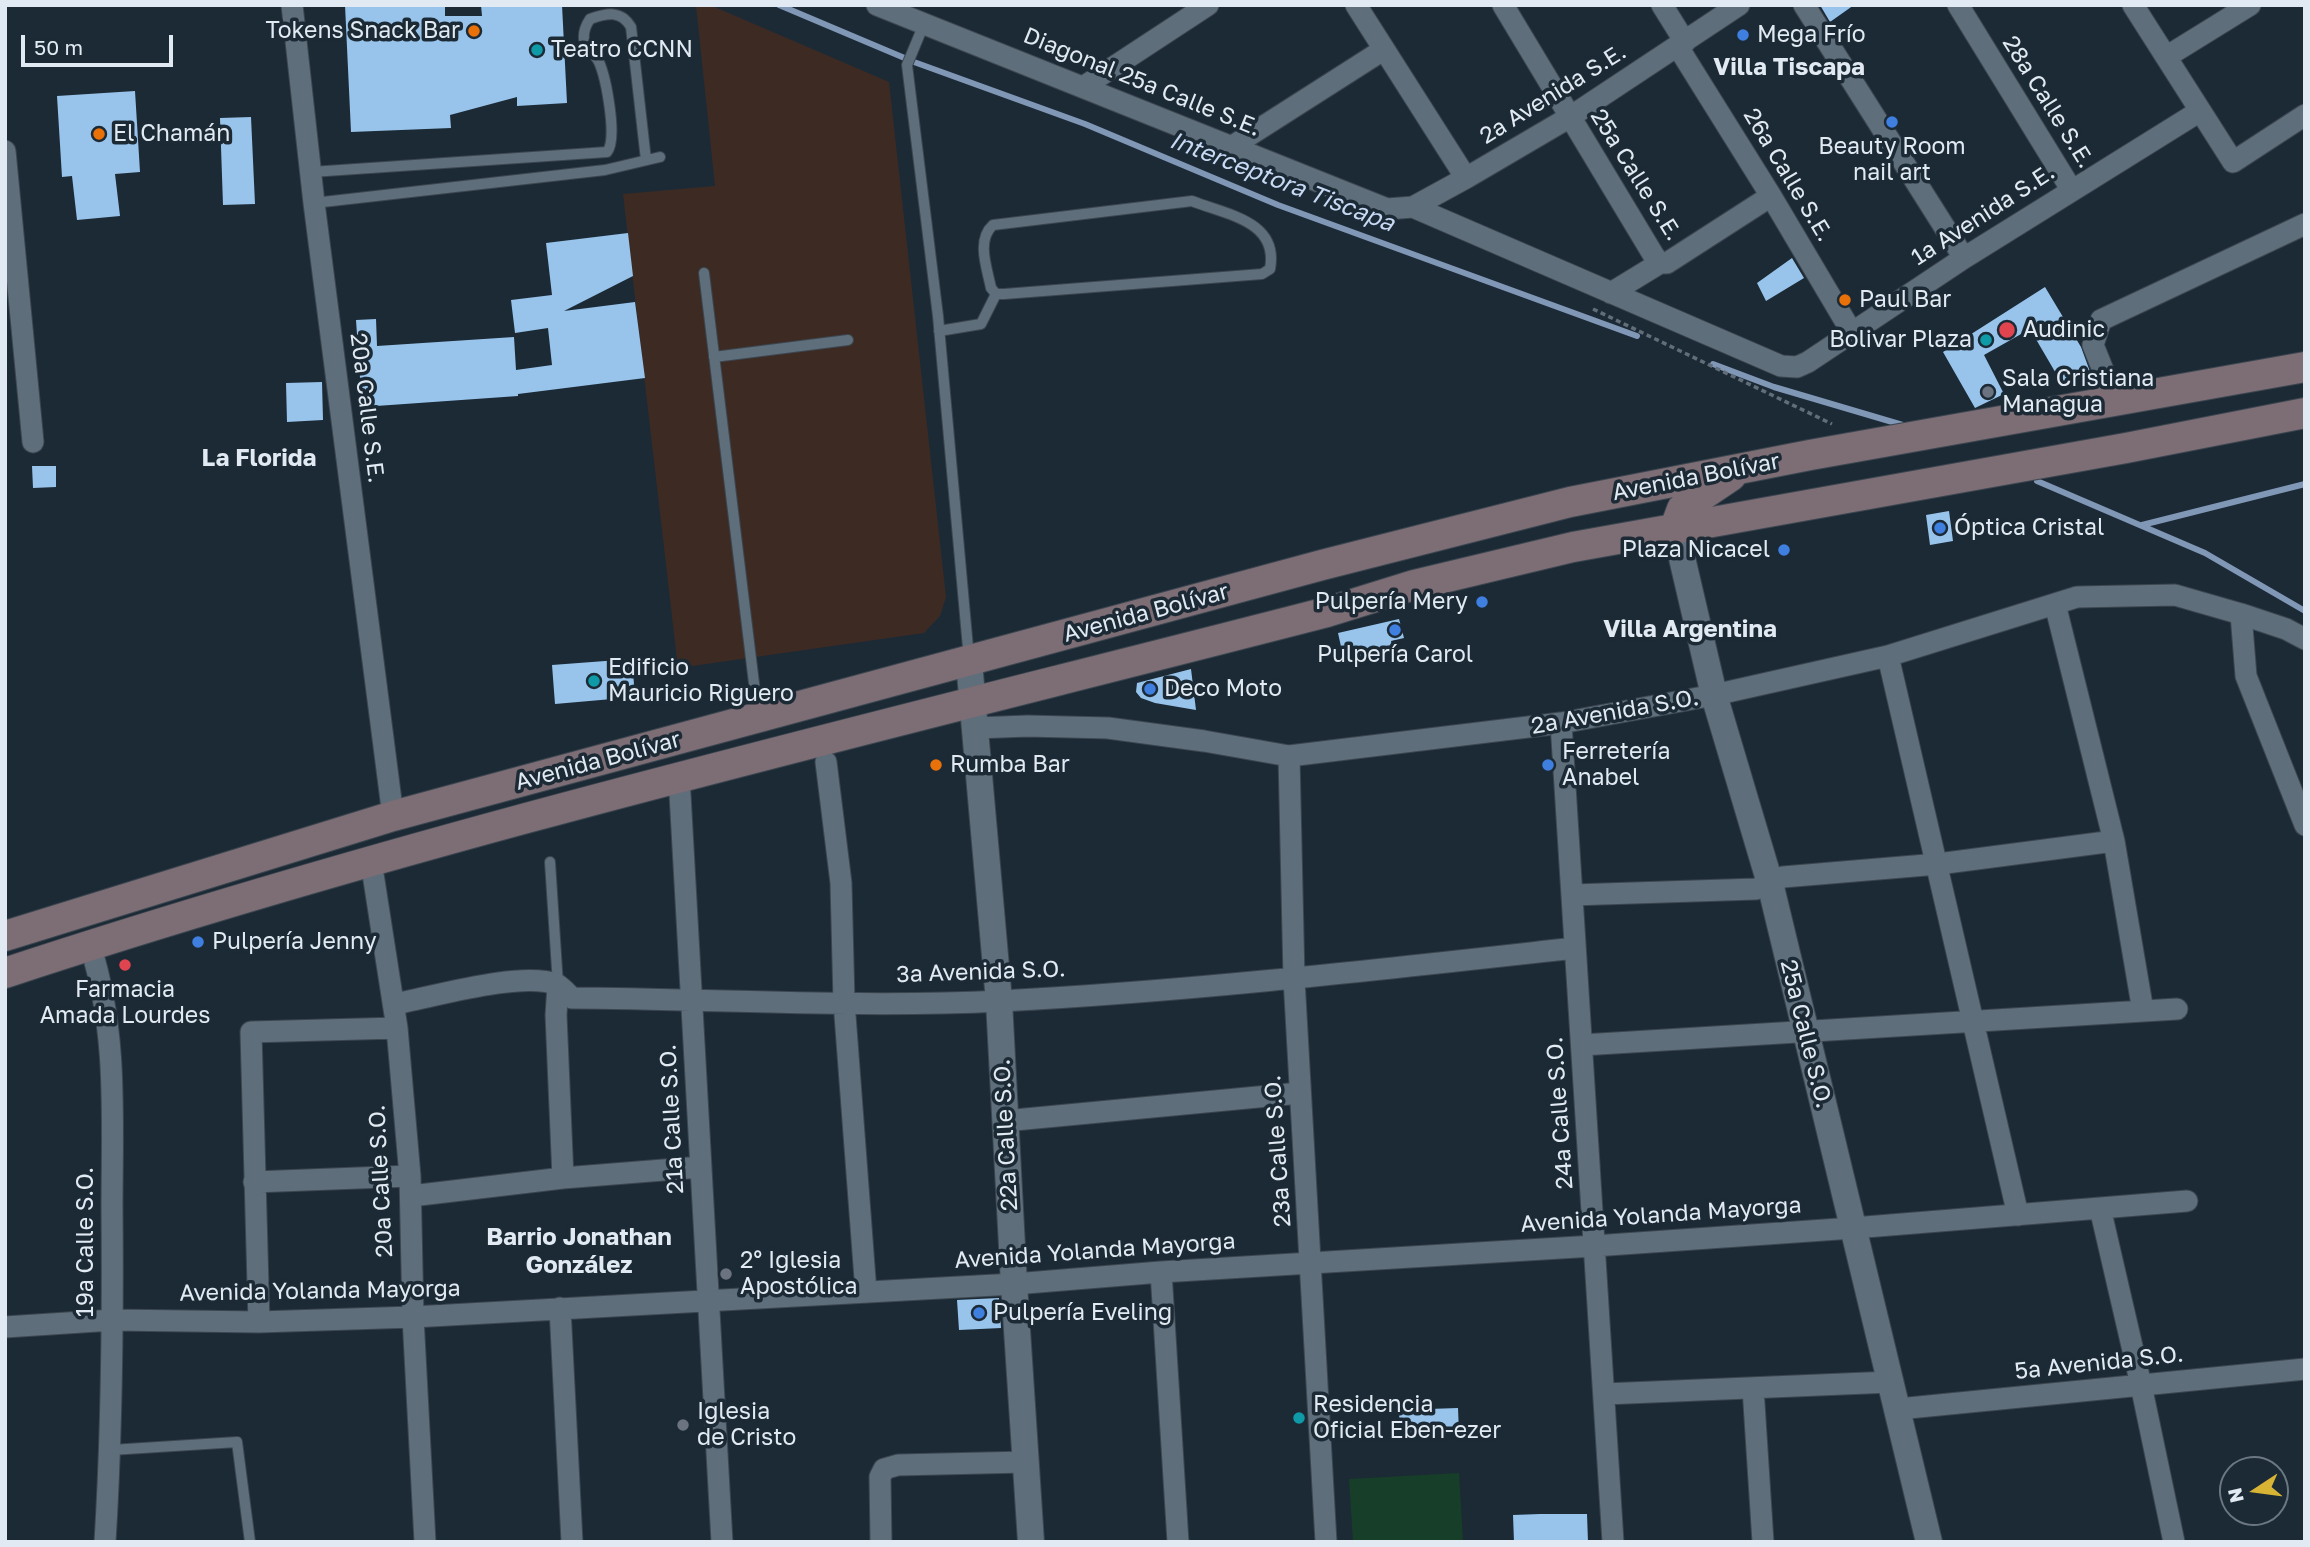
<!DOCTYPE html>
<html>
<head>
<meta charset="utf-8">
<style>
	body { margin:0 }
	#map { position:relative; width:2310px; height:1547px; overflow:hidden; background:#1c2a36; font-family:"Golos Text",sans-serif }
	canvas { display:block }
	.frame { position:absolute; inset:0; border:7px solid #e1eaf2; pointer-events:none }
	.north { position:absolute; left:2219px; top:1456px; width:70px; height:70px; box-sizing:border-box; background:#1c2a36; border:2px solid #6b7781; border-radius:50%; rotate:257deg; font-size:19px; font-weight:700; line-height:28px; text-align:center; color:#e1eaf2 }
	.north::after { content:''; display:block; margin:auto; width:24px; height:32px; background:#d8b434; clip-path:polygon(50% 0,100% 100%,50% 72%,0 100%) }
	.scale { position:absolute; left:21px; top:35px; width:152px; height:32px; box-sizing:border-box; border:4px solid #e1eaf2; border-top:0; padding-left:9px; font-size:21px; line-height:24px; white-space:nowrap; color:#e1eaf2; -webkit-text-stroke:5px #1c2a36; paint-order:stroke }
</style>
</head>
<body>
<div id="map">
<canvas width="2310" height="1547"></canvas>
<div class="frame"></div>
<div class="north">N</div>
<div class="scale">50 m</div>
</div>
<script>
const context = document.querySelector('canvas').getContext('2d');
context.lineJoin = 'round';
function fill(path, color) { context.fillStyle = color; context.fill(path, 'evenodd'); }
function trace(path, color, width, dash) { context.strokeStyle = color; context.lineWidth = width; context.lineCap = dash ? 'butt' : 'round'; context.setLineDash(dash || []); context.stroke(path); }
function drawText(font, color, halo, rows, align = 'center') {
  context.font = font + ' "Golos Text",sans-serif'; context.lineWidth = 7; context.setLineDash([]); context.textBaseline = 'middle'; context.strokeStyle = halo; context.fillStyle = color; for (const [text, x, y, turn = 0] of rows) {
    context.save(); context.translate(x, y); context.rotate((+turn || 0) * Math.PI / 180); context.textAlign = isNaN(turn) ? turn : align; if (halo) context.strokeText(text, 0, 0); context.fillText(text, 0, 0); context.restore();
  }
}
fill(new Path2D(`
	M 696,5 L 710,5 L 889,82 L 946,597 L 940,616 L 924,633 L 678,668 L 623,194 L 715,186 Z`), '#3d2b23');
fill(new Path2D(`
	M 1459,1473 L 1463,1542 L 1353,1542 L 1349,1479 Z`), '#173e28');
trace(new Path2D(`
	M 779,5 L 914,62 L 1085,124 L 1278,205 L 1637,336
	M 1713,364 L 1774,387 L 1906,426
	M 2037,481 L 2205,553 L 2305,611
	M 2142,525 L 2305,484`), '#8197b6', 6);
fill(new Path2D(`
	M 345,5 L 445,5 L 445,16 L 482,16 L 481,5 L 562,5 L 567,103 L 517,106 L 517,97 L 450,115 L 451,128 L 351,132 Z
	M 1820,5 L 1854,5 L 1830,22 Z
	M 135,91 L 140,172 L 115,174 L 120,216 L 77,220 L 72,176 L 62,177 L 57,96 Z
	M 251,117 L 255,204 L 223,205 L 220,118 Z
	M 628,233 L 633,276 L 564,311 L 635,302 L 645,378 L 518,394 L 518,396 L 362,407 L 356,320 L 376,319 L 377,346 L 514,337 L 516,370 L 552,365 L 548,328 L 515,333 L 511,300 L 552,295 L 546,243 Z
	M 1792,258 L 1804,278 L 1766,301 L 1757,283 Z
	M 2045,287 L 2081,347 L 2092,377 L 2061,382 L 2030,329 L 1984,355 L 2004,394 L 1975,408 L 1943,352 Z
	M 322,382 L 323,420 L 287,422 L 286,383 Z
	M 32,466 L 56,466 L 56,487 L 33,488 Z
	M 1949,511 L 1953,541 L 1930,545 L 1926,515 Z
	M 1399,619 L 1404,638 L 1391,641 L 1393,649 L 1344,660 L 1338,633 Z
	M 632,659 L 635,697 L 555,704 L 552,665 Z
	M 1191,669 L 1196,710 L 1155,703 L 1141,698 L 1136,692 L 1137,683 Z
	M 999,1298 L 1001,1328 L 959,1330 L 957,1300 Z
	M 1458,1408 L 1459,1433 L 1400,1436 L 1399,1410 Z
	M 1540,1514 L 1587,1514 L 1588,1542 L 1514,1542 L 1513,1515 Z`), '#98c4eb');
const service = new Path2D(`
	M 924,24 L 907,65 L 938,316 L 969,659
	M 311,172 L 607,152 C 618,139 606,78 599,62 C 595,54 586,49 584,39 C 583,31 586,25 590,19 C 607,13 621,10 631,27 L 646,160
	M 1192,201 C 1227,215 1279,221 1270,269 L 1262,274 L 1004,294 L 996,294 L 991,288 C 987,268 976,240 993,225 Z
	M 314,203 L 605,170 L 660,157
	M 704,273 L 758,716
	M 939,331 L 981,324 L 996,294
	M 714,357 L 848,340
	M 550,862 L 558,985
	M 111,1450 L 237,1442 L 250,1542`);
const minor = new Path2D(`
	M 292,5 L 314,203 L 393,816
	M 877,5 L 1387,209 L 1413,207 L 1466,178 L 1570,117 L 1739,5
	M 1356,5 L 1466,178
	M 1503,5 L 1654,256 L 1660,263
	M 1662,5 L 1685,42
	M 1804,5 L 1964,258
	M 1958,5 L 2071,189
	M 2133,5 L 2233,162 L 2305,115
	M 1678,47 L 1771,196 L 1851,331
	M 2166,57 L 2250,5
	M 1083,87 L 1208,5
	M 1231,147 L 1383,50
	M 5,151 L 33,442
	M 1413,207 L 1781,366 L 1797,367 L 1808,362 L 1964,258 L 2200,111
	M 1611,293 L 1660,263 L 1667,263 L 1771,196
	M 2115,400 L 2093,345 L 2101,320 L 2305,224
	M 2055,604 L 2114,841 L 2143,1011
	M 2241,614 L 2246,676 L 2305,825
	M 1888,656 L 2018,1215
	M 1561,723 L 1613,1542
	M 975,728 L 1028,726 L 1108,728 L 1204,741 L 1289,756 L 1561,723 L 1714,695 L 1888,656 L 2077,597 L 2175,595 L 2241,614 L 2286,629 L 2305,639
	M 1289,756 L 1294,979 L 1326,1542
	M 826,762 L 841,883 L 844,1002 L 866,1292
	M 679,776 L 722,1542
	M 371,861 L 397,1028 L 410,1176 L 413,1317 L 425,1542
	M 1572,895 L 1756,889 L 1783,877 L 1938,864 L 2114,841
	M 90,945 C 118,1033 112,1117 112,1208 C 113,1319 112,1430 105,1542
	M 558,985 L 556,1015 L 563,1178
	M 394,1004 C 433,997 520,971 556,984 C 562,987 567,993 572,998 C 715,999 859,1008 1001,1001 C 1193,991 1384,969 1575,948
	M 1582,1045 L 2177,1009
	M 1004,1121 L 1300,1093
	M 254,1182 L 410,1176
	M 411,1196 L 563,1178 L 701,1167
	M 2100,1208 L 2141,1385 L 2174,1542
	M 1161,1272 L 1178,1542
	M 560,1308 L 572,1542
	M 259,1322 L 251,1032 L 397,1028
	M 5,1327 L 113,1320 L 259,1322 L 413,1317 L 1014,1284 L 1161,1272 L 1594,1246 L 1853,1228 L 2187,1201
	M 1753,1388 L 1763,1542
	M 1604,1394 L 1891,1382
	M 1898,1409 L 2305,1369
	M 881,1542 L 880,1477 L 884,1469 L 898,1465 L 1026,1462`);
const tertiary = new Path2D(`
	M 1675,528 L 1714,695 L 1770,883 L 1929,1542
	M 969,662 L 999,1001 L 1014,1284 L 1031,1542`);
const secondary = new Path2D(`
	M 1675,528 L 1682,509 L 1731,476
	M 5,936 L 393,816 L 1322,565 L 1570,502 L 1810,455 L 2305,367
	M 5,973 C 439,830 885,726 1327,612 L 1414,585 L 1573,547 L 2126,448 L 2305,413`);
trace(service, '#3b4650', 12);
trace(minor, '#3b4650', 23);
trace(tertiary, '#3b4650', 28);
trace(secondary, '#3b4650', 32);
trace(new Path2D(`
	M 1593,309 L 1832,424`), '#616d78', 3.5, [5, 3.5]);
trace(service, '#5f6e7b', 10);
trace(minor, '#5f6e7b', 21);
trace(tertiary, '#5f6e7b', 26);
trace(secondary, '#7d6d74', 30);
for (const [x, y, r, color] of [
	[474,31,7,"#e8710a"],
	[1743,35,7,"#3f7fe0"],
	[537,50,7,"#0f9aa8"],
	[1892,122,7,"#3f7fe0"],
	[99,134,7,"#e8710a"],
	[1845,300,7,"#e8710a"],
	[2007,330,9,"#e0444e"],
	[1986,340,7,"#0f9aa8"],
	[1988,392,7,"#6b7280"],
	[1940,528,7,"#3f7fe0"],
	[1784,550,7,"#3f7fe0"],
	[1482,602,7,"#3f7fe0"],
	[1395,630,7,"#3f7fe0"],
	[594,681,7,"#0f9aa8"],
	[1150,689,7,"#3f7fe0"],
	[936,765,7,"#e8710a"],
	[1548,765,7,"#3f7fe0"],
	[198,942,7,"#3f7fe0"],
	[125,965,7,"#e0444e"],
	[726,1274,7,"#6b7280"],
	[979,1313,7,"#3f7fe0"],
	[1299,1418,7,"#0f9aa8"],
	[683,1425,7,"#6b7280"]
]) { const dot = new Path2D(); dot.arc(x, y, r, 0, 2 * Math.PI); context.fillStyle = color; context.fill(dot); trace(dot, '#1c2a36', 2.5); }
drawText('23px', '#e1eaf2', '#1c2a36', [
	["Tokens Snack Bar",460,31,"right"],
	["Mega Frío",1757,35],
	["Teatro CCNN",551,50],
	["El Chamán",113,134],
	["Beauty Room",1892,147,"center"],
	["nail art",1892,173,"center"],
	["Paul Bar",1859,300],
	["Audinic",2023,330],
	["Bolivar Plaza",1972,340,"right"],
	["Sala Cristiana",2002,379],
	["Managua",2002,405],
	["Óptica Cristal",1954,528],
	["Plaza Nicacel",1770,550,"right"],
	["Pulpería Mery",1468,602,"right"],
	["Pulpería Carol",1395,655,"center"],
	["Edificio",608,668],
	["Mauricio Riguero",608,694],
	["Deco Moto",1164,689],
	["Ferretería",1562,752],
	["Anabel",1562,778],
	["Rumba Bar",950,765],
	["Pulpería Jenny",212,942],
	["Farmacia",125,990,"center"],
	["Amada Lourdes",125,1016,"center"],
	["2° Iglesia",740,1261],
	["Apostólica",740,1287],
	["Pulpería Eveling",993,1313],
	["Residencia",1313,1405],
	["Oficial Eben-ezer",1313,1431],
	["Iglesia",697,1412],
	["de Cristo",697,1438]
], 'left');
drawText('23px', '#e1eaf2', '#1c2a36', [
	["Diagonal 25a Calle S.E.",1142,82,22],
	["2a Avenida S.E.",1553,94,-32],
	["28a Calle S.E.",2048,102,58],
	["25a Calle S.E.",1636,175,58],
	["26a Calle S.E.",1788,175,59],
	["1a Avenida S.E.",1983,215,-33],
	["20a Calle S.E.",367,408,83],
	["Avenida Bolívar",1696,477,-11],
	["Avenida Bolívar",1146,613,-15],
	["2a Avenida S.O.",1615,712,-10],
	["Avenida Bolívar",598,761,-15],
	["3a Avenida S.O.",981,972,-2],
	["25a Calle S.O.",1806,1034,76],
	["24a Calle S.O.",1560,1113,-94],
	["21a Calle S.O.",672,1119,-93],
	["22a Calle S.O.",1006,1135,-93],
	["23a Calle S.O.",1278,1151,-94],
	["20a Calle S.O.",381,1181,-93],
	["Avenida Yolanda Mayorga",1661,1215,-4],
	["19a Calle S.O.",86,1242,-90],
	["Avenida Yolanda Mayorga",1095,1251,-4],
	["Avenida Yolanda Mayorga",320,1291,-1],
	["5a Avenida S.O.",2099,1363,-6]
]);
drawText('bold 24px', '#e1eaf2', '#1c2a36', [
	["Villa Tiscapa",1789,67],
	["La Florida",259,458],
	["Villa Argentina",1690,629],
	["Barrio Jonathan",579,1237],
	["González",579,1265]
]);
drawText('italic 24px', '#c7d9f3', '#1c2a36', [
	["Interceptora Tiscapa",1282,182,21]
]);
</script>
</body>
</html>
